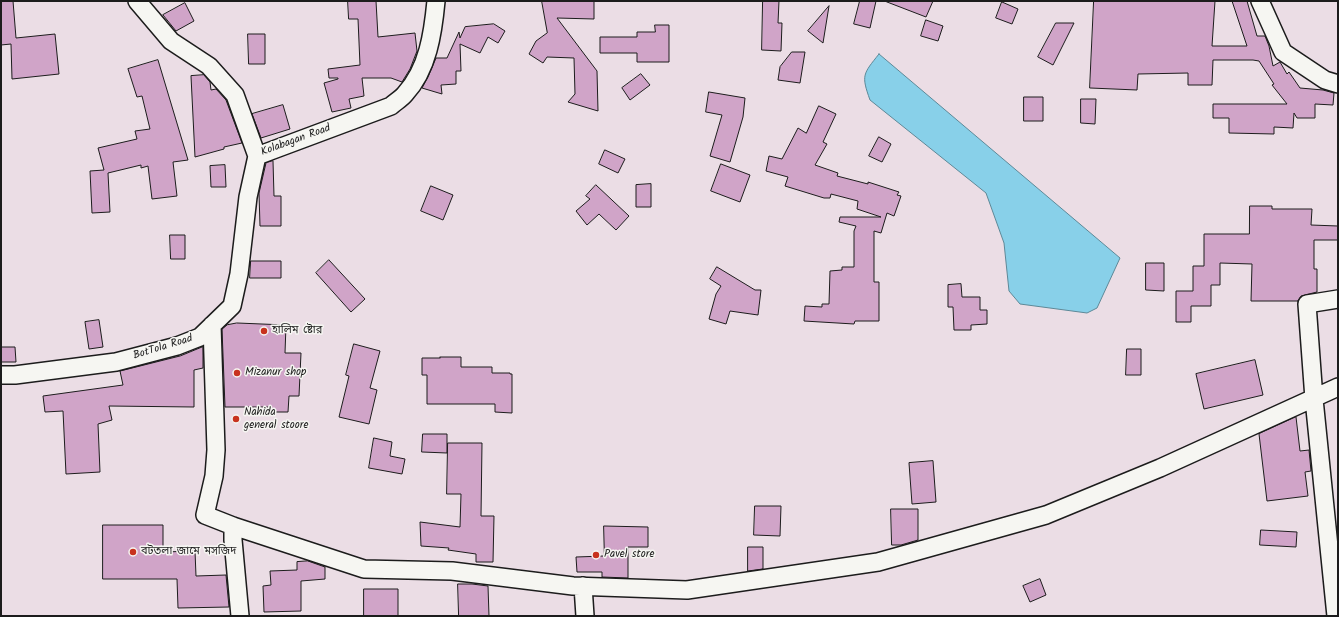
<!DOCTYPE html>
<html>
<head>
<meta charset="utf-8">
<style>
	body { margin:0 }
	#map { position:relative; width:1339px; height:617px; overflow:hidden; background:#ebdde5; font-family:Kalam,sans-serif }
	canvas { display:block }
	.frame { position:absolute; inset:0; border:2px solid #1c1c1c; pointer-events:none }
</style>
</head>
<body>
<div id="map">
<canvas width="1339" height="617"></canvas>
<div class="frame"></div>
</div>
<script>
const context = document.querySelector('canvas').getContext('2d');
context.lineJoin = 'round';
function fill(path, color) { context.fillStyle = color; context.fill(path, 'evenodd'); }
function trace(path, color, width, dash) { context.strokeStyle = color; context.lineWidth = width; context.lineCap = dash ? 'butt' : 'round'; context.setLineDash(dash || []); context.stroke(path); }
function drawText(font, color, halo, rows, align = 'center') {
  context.font = font + ' Kalam,"Noto Sans Bengali",sans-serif'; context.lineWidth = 3; context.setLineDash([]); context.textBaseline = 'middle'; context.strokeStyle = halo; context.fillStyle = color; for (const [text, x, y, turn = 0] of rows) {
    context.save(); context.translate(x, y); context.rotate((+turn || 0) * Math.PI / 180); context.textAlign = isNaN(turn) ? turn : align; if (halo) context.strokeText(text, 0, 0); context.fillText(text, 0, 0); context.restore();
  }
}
const water = new Path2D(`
	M 879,54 L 1120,258 L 1097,308 L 1087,313 L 1020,304 L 1009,291 L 1004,243 L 986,193 L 870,100 C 861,75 863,74 879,54 Z`);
fill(water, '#88d0e9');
trace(water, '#5d8897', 1);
const building = new Path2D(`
	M 1,1 L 13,1 L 16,38 L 55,34 L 59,74 L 12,79 L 11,44 L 1,45 Z
	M 348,1 L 376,1 L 378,37 L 415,33 L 417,51 L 410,69 L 402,82 L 391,78 L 362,78 L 364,96 L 349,99 L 351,108 L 332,112 L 324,83 L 338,79 L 338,78 L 329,78 L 328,69 L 360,65 L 358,19 L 349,19 Z
	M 542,1 L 594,1 L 594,19 L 557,18 L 597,71 L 598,111 L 568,102 L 575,94 L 574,58 L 547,57 L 543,63 L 529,54 L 536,41 L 547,33 Z
	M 763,1 L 779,1 L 778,23 L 782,23 L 781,51 L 762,50 Z
	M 860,1 L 876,1 L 870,28 L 854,24 Z
	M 888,1 L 933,1 L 926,17 L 887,2 Z
	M 1094,1 L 1215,1 L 1212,46 L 1247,46 L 1232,1 L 1247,1 L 1257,36 L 1265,36 L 1269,46 L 1273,66 L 1280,62 L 1287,74 L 1289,72 L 1300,88 L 1323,90 L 1334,93 L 1333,105 L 1315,104 L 1315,118 L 1297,118 L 1294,113 L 1293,128 L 1274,127 L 1274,134 L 1229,133 L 1229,118 L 1213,118 L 1213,104 L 1287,104 L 1272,85 L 1274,84 L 1259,61 L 1253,60 L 1213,60 L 1212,85 L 1188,85 L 1188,73 L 1138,74 L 1137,90 L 1090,88 Z
	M 1002,2 L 1018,9 L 1012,24 L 996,18 Z
	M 185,3 L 194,21 L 176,31 L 163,15 Z
	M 829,6 L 823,43 L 808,31 Z
	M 926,20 L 943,26 L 938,41 L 921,36 Z
	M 1056,23 L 1074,23 L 1053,65 L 1038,57 Z
	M 494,24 L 505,31 L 498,43 L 488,37 L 480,53 L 460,44 L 461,71 L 456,71 L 456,84 L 441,85 L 442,94 L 422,88 L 428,77 L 436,58 L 447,58 L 459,32 L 460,38 L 465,27 Z
	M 655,25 L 669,25 L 669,62 L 637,62 L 637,53 L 600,53 L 600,37 L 637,37 L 637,32 L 655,32 Z
	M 248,34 L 265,34 L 265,64 L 249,64 Z
	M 792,52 L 805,52 L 800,83 L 778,80 L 780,67 Z
	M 158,60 L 188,160 L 173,162 L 177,196 L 152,199 L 148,166 L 141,168 L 141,165 L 108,173 L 110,212 L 92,213 L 90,171 L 104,170 L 98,148 L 137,139 L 135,131 L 150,129 L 142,96 L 137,97 L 128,69 Z
	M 641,74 L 650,85 L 630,100 L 622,88 Z
	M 204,75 L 210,82 L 211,90 L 216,89 L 226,100 L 242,143 L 224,147 L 224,149 L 195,157 L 191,76 Z
	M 709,92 L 745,98 L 743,117 L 730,162 L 710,156 L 722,115 L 706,112 Z
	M 1024,97 L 1043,97 L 1043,121 L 1024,121 Z
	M 1081,99 L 1096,99 L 1095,124 L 1081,123 Z
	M 283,105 L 290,129 L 261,138 L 252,114 Z
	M 819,106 L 836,114 L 823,142 L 827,144 L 815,165 L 838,173 L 837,176 L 868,184 L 868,182 L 899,192 L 897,195 L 901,196 L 894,216 L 887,213 L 881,233 L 874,231 L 874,282 L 879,282 L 879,321 L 855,321 L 854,324 L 804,321 L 805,306 L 822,307 L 822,304 L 829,304 L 830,271 L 842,270 L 842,267 L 854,267 L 854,231 L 856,226 L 839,222 L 840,217 L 881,217 L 857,209 L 858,201 L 831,194 L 830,198 L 824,198 L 785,186 L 788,177 L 766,171 L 769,156 L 782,159 L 798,128 L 806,133 Z
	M 879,137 L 891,144 L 882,162 L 869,156 Z
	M 605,150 L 625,159 L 618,173 L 599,164 Z
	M 273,161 L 274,196 L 281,196 L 281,226 L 260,226 L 259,193 L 266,163 Z
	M 721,164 L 750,175 L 740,202 L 711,191 Z
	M 225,165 L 226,187 L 211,187 L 210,166 Z
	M 651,184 L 651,207 L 636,207 L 636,185 Z
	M 596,185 L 629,216 L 616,230 L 599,214 L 587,225 L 576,211 L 590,199 L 586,196 Z
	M 431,186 L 453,195 L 443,220 L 421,211 Z
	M 1250,206 L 1272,206 L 1272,209 L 1312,209 L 1311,225 L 1338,226 L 1338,240 L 1314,240 L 1314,269 L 1317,269 L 1317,292 L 1301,296 L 1298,301 L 1251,301 L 1252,264 L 1220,263 L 1220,285 L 1211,285 L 1211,306 L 1191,306 L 1191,322 L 1176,322 L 1176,291 L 1193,291 L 1193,266 L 1204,266 L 1204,234 L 1249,234 Z
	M 170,235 L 185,235 L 185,259 L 171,259 Z
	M 329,260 L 365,299 L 351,312 L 316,273 Z
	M 251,261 L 281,261 L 281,278 L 250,278 Z
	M 1146,263 L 1164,263 L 1164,291 L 1146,290 Z
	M 717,267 L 755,290 L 761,290 L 758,315 L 730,311 L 726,324 L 709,319 L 716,294 L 721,286 L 710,279 Z
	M 961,284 L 962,297 L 980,297 L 980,310 L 987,310 L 987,324 L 971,325 L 971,330 L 954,330 L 953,307 L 948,307 L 948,285 Z
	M 99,320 L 103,347 L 89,349 L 85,322 Z
	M 237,323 L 286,325 L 285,353 L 301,353 L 299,396 L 289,396 L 288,412 L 268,412 L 268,407 L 225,407 L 222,329 L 227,325 Z
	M 354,344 L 380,351 L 370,388 L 377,390 L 369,424 L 339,417 L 349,376 L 346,375 Z
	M 1,347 L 15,347 L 16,362 L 1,362 Z
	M 203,347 L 203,368 L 194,370 L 194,407 L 109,406 L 112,420 L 98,424 L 100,472 L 66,474 L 63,411 L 45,412 L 43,396 L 123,385 L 120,371 L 180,356 Z
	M 1127,349 L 1141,349 L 1141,375 L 1126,375 Z
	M 440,357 L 461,357 L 461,367 L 492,367 L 492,373 L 510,373 L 510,374 L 512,374 L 512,413 L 495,412 L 495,404 L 427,404 L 427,375 L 422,375 L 422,358 L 440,358 Z
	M 1255,360 L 1263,395 L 1204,409 L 1196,374 Z
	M 1296,417 L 1300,451 L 1309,450 L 1311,471 L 1305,472 L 1308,496 L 1267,501 L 1259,434 Z
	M 423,434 L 447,434 L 447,453 L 422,452 Z
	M 374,438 L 392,442 L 390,456 L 405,459 L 402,474 L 369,468 Z
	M 448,443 L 482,443 L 481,516 L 494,516 L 493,562 L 476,562 L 476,554 L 448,550 L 449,548 L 421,546 L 420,522 L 460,527 L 461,494 L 447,494 Z
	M 933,461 L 936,502 L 912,504 L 909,463 Z
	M 755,506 L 781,506 L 780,536 L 754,535 Z
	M 891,509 L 918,509 L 918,540 L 901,545 L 892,545 Z
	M 103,525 L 163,525 L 163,552 L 195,551 L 196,576 L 226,575 L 229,607 L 178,608 L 177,579 L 103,579 Z
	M 604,526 L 648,527 L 648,547 L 628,547 L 628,578 L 602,577 L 602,572 L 577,572 L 576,557 L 604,556 Z
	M 1261,530 L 1297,532 L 1296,547 L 1260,545 Z
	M 748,547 L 763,547 L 763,569 L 748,571 Z
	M 308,561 L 325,567 L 325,579 L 301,581 L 301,611 L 264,612 L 263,586 L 271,585 L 270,571 L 297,570 L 297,562 Z
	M 1040,579 L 1046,595 L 1030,602 L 1023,586 Z
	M 458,584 L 472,584 L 488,586 L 489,616 L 459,616 Z
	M 364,589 L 398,589 L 398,616 L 364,616 Z`);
fill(building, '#d0a4c8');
trace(building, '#1c1c1c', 1);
const street = new Path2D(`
	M 137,1 L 171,41 L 209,66 L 235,95 L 257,156
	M 1260,1 L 1283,52 L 1325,80 L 1338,84
	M 257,156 L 391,106 C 395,102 401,99 405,94 C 428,69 433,33 436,1
	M 212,325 L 216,450 L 214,476 L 205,515 L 233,526 L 364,569 L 452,571 L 573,586 L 687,590 L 878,562 L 1046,515 L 1160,468 L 1338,387
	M 1,375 L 15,375 L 116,362 L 177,346 L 200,337 L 232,306 L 239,274 L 248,197 L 257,156
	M 233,526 L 233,540 L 240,616
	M 583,586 L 585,616
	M 1336,616 L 1314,399 L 1307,304 L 1338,299`);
trace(street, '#1c1c1c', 20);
trace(street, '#f6f6f2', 17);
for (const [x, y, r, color] of [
	[264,331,4,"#c8321e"],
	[237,373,4,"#c8321e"],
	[236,419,4,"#c8321e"],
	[133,552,4,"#c8321e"],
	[596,555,4,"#c8321e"]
]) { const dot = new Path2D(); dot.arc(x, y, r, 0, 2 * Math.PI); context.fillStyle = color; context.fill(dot); trace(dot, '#f6f6f2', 1.5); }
drawText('11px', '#1c1c1c', '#f6f6f2', [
	["Kolabagan Road",296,141,-20],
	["BotTola Road",163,348,-17]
]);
drawText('11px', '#1c1c1c', '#f6f6f2', [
	["হালিম ষ্টোর",272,331],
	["Mizanur shop",245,373],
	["Nahida",244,413],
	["general stoore",244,426],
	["বটতলা জামে মসজিদ",141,552],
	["Pavel store",604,555]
], 'left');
</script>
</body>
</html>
